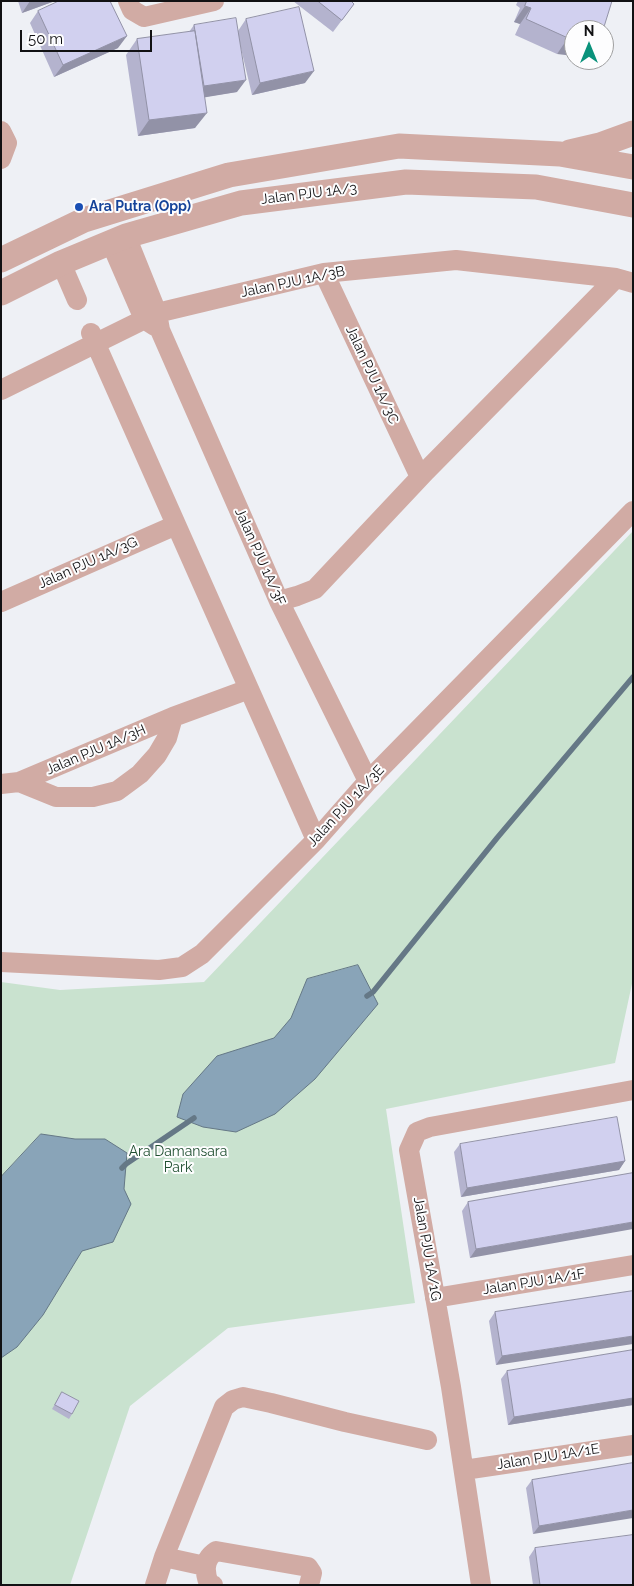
<!DOCTYPE html>
<html>
<head>
<meta charset="utf-8">
<style>
	body { margin:0 }
	#map { position:relative; width:634px; height:1586px; overflow:hidden; background:#eef0f5; font-family:Raleway,sans-serif }
	canvas { display:block }
	.frame { position:absolute; inset:0; border:2px solid #111113; pointer-events:none }
	.north { position:absolute; left:564px; top:20px; width:50px; height:50px; box-sizing:border-box; background:#fdfdfe; border:1px solid #9f9fa0; border-radius:50%; rotate:0deg; font-size:14px; font-weight:700; line-height:20px; text-align:center; color:#111113 }
	.north::after { content:''; display:block; margin:auto; width:18px; height:22px; background:#0a927b; clip-path:polygon(50% 0,100% 100%,50% 72%,0 100%) }
	.scale { position:absolute; left:20px; top:30px; width:132px; height:22px; box-sizing:border-box; border:2px solid #111113; border-top:0; padding-left:6px; font-size:15px; line-height:18px; white-space:nowrap; color:#111113; -webkit-text-stroke:4px #fdfdfe; paint-order:stroke }
</style>
</head>
<body>
<div id="map">
<canvas width="634" height="1586"></canvas>
<div class="frame"></div>
<div class="north">N</div>
<div class="scale">50 m</div>
</div>
<script>
const context = document.querySelector('canvas').getContext('2d');
context.lineJoin = 'round';
function fill(path, color) { context.fillStyle = color; context.fill(path, 'evenodd'); }
function trace(path, color, width, dash) { context.strokeStyle = color; context.lineWidth = width; context.lineCap = dash ? 'butt' : 'round'; context.setLineDash(dash || []); context.stroke(path); }
function drawText(font, color, halo, rows, align = 'center') {
  context.font = font + ' Raleway,sans-serif'; context.lineWidth = 4; context.setLineDash([]); context.textBaseline = 'middle'; context.strokeStyle = halo; context.fillStyle = color; for (const [text, x, y, turn = 0] of rows) {
    context.save(); context.translate(x, y); context.rotate((+turn || 0) * Math.PI / 180); context.textAlign = isNaN(turn) ? turn : align; if (halo) context.strokeText(text, 0, 0); context.fillText(text, 0, 0); context.restore();
  }
}
fill(new Path2D(`
	M 633,531 L 633,979 L 615,1063 L 386,1109 L 415,1303 L 228,1328 L 130,1406 L 70,1585 L 1,1585 L 1,982 L 60,990 L 204,982 Z`), '#c9e2cf');
const water = new Path2D(`
	M 358,965 L 378,1004 L 315,1079 L 275,1114 L 236,1132 L 203,1127 L 177,1117 L 183,1094 L 217,1056 L 274,1038 L 291,1018 L 307,979 Z
	M 41,1134 L 75,1139 L 105,1139 L 127,1153 L 124,1189 L 131,1204 L 113,1242 L 82,1251 L 43,1315 L 17,1347 L 1,1358 L 1,1177 Z`);
fill(water, '#89a4b8');
trace(water, '#657886', 1);
trace(new Path2D(`
	M 367,996 L 373,992 L 497,838 L 633,677
	M 122,1168 L 126,1164 L 194,1118`), '#657886', 5.5);
trace(new Path2D(`
	M 128,1 L 132,10 L 144,17 L 214,1
	M 1,131 L 7,143 L 1,159
	M 126,236 L 157,313 L 160,330 L 279,601 L 368,781
	M 111,243 L 144,319 L 155,326
	M 61,263 L 77,300
	M 324,273 L 420,477
	M 91,333 L 316,840
	M 1,390 L 157,313 L 324,273 L 456,260 L 616,278 L 633,283
	M 279,601 L 297,596 L 315,589 L 426,471 L 616,278
	M 1,602 L 176,525
	M 19,782 L 56,797 L 93,797 L 117,791 L 140,774 L 157,755 L 167,738 L 173,717
	M 1,784 L 19,782 L 173,717 L 249,689
	M 1,962 L 159,970 L 182,967 L 202,954 L 316,840 L 368,781 L 633,511
	M 435,1298 L 633,1265
	M 464,1470 L 633,1445
	M 164,1557 L 205,1566
	M 155,1585 L 164,1557 L 224,1407 L 233,1400 L 243,1397 L 271,1403 L 345,1422 L 427,1440
	M 213,1585 L 209,1584 C 204,1571 204,1559 216,1551 L 308,1567 L 312,1573 L 309,1585
	M 481,1585 L 451,1387 L 409,1150 L 417,1132 L 430,1127 L 633,1090`), '#d1aba4', 20);
trace(new Path2D(`
	M 570,152 L 600,145 L 633,133
	M 1,260 L 84,220 L 229,175 L 399,146 L 560,154 L 633,167
	M 1,293 L 61,263 L 126,236 L 241,203 L 406,182 L 536,187 L 633,205`), '#d1aba4', 25);
fill(new Path2D(`
	M 18,1 L 55,1 L 22,13 Z
	M 293,1 L 351,1 L 354,4 L 333,32 Z
	M 518,1 L 612,1 L 557,54 L 515,35 L 520,24 L 514,22 L 520,8 L 516,5 Z
	M 38,11 L 118,48 L 54,77 L 30,23 Z
	M 246,19 L 305,83 L 252,95 L 239,40 L 237,92 L 204,97 L 195,128 L 138,136 L 126,55 L 137,39 L 189,32 L 194,25 L 238,31 Z
	M 460,1144 L 625,1161 L 619,1170 L 461,1197 L 454,1152 Z
	M 633,1173 L 470,1258 L 462,1211 L 468,1202 Z
	M 633,1291 L 496,1365 L 489,1321 L 495,1312 Z
	M 633,1350 L 633,1405 L 508,1425 L 501,1379 L 507,1371 Z
	M 62,1392 L 72,1414 L 69,1419 L 52,1409 Z
	M 633,1463 L 533,1534 L 526,1488 L 532,1480 Z
	M 535,1548 L 633,1585 L 533,1585 L 529,1557 Z`), '#b4b3ce');
fill(new Path2D(`
	M 30,1 L 55,1 L 22,13 Z
	M 525,6 L 531,8 L 520,24 L 514,22 Z
	M 127,36 L 118,48 L 54,77 L 63,65 Z
	M 568,38 L 574,39 L 574,56 L 557,54 Z
	M 314,71 L 305,83 L 252,95 L 260,83 Z
	M 246,80 L 237,92 L 195,99 L 204,86 Z
	M 207,113 L 195,128 L 138,136 L 149,120 Z
	M 625,1161 L 619,1170 L 461,1197 L 467,1188 Z
	M 633,1222 L 633,1229 L 470,1258 L 476,1249 Z
	M 633,1336 L 633,1344 L 496,1365 L 502,1356 Z
	M 633,1398 L 633,1405 L 508,1425 L 514,1417 Z
	M 633,1510 L 633,1518 L 533,1534 L 539,1526 Z`), '#9292a7');
const building = new Path2D(`
	M 59,1 L 110,1 L 127,36 L 63,65 L 38,11 Z
	M 318,1 L 351,1 L 354,4 L 342,20 Z
	M 527,1 L 612,1 L 603,30 L 574,30 L 574,39 L 568,38 L 526,19 L 531,8 L 525,6 Z
	M 299,7 L 314,71 L 260,83 L 246,19 Z
	M 236,18 L 246,80 L 204,86 L 194,25 Z
	M 195,31 L 207,113 L 149,120 L 137,39 Z
	M 617,1117 L 625,1161 L 467,1188 L 460,1144 Z
	M 633,1173 L 633,1222 L 476,1249 L 468,1202 Z
	M 633,1291 L 633,1336 L 502,1356 L 495,1312 Z
	M 633,1350 L 633,1398 L 514,1417 L 507,1371 Z
	M 62,1392 L 79,1401 L 72,1414 L 55,1405 Z
	M 633,1463 L 633,1510 L 539,1526 L 532,1480 Z
	M 633,1535 L 633,1585 L 540,1585 L 535,1548 Z`);
fill(building, '#d1d0ef');
trace(building, '#9292a7', 1);
for (const [x, y, r, color] of [
	[79,207,5,"#1a4fb4"]
]) { const dot = new Path2D(); dot.arc(x, y, r, 0, 2 * Math.PI); context.fillStyle = color; context.fill(dot); trace(dot, '#fdfdfe', 2); }
drawText('14px', '#111113', '#fdfdfe', [
	["Jalan PJU 1A/3",309,194,-7],
	["Jalan PJU 1A/3B",293,282,-12],
	["Jalan PJU 1A/3C",372,375,65],
	["Jalan PJU 1A/3F",260,557,66],
	["Jalan PJU 1A/3G",88,563,-24],
	["Jalan PJU 1A/3H",96,750,-23],
	["Jalan PJU 1A/3E",346,806,-47],
	["Jalan PJU 1A/1G",427,1249,80],
	["Jalan PJU 1A/1F",534,1282,-9],
	["Jalan PJU 1A/1E",548,1457,-9]
]);
drawText('bold 14px', '#164399', '#fdfdfe', [
	["Ara Putra (Opp)",89,207]
], 'left');
drawText('14px', '#215032', '#fdfdfe', [
	["Ara Damansara",178,1152],
	["Park",178,1168]
]);
</script>
</body>
</html>
